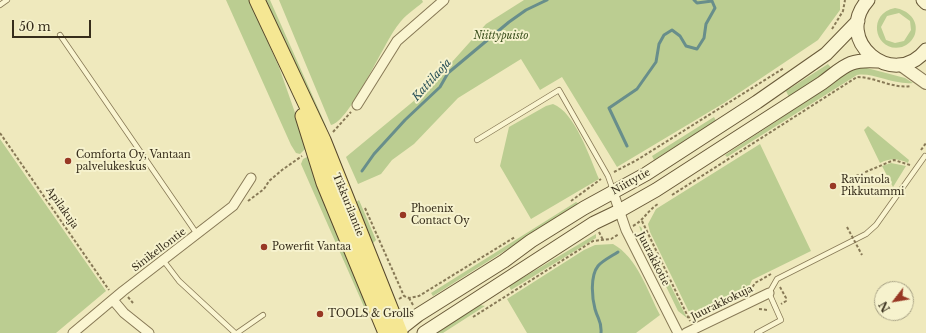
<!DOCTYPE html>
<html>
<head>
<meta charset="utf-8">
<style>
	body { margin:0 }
	#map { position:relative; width:926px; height:333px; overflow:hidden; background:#efe9bd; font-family:"Libre Baskerville",serif }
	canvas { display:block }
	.north { position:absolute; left:874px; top:281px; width:40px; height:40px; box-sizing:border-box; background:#f6f2cd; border:1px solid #a9a386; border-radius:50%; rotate:239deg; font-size:11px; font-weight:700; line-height:16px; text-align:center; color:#362d1b }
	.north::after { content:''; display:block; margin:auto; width:14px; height:18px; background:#983824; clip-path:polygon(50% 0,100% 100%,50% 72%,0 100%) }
	.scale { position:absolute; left:12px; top:20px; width:79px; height:18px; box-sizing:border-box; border:2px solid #362d1b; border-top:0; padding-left:5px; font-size:12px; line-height:14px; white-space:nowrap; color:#362d1b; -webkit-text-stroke:3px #f6f2cd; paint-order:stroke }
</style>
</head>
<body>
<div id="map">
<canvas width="926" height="333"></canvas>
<div class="north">N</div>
<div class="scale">50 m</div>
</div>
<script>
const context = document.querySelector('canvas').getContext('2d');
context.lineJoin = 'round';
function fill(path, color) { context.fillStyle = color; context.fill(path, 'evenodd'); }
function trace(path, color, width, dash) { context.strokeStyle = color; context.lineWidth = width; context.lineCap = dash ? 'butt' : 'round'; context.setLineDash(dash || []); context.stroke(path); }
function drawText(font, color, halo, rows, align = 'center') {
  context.font = font + ' "Libre Baskerville",serif'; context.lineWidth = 4; context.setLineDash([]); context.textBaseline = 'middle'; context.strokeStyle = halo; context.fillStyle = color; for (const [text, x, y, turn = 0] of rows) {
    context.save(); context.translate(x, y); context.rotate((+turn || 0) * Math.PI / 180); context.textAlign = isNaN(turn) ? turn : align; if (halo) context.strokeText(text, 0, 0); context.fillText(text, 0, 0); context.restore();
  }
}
fill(new Path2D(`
	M 226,0 L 249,0 L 279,67 L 307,147 L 300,154 L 296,153 L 291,145 Z
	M 264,0 L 270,0 L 326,126 L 327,131 Z
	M 279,0 L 422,0 L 423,2 C 415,9 404,16 398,25 C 384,42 350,122 331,125 Z
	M 524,0 L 840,0 L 840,10 L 818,40 L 724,103 L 617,167 L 562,77 L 540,90 L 521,59 L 458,98 L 414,144 L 392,160 L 381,174 L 358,184 L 346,157 L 427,90 L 486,24 Z
	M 895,8 C 908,10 919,20 915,34 C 913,40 908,45 902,47 C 876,54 865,14 895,8 ZM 899,13 L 910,21 L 911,30 L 904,41 L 895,43 L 886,40 L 881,27 L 887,16 Z
	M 828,64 L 832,69 L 789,97 L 786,91 Z
	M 863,67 L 905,78 L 913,83 C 893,85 872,72 857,75 L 727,157 L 725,155 L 830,86 L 850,70 Z
	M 553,104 C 575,112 590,158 599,179 L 531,219 L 500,166 L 509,127 L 546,106 Z
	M 714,117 L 716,121 L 654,160 L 652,156 Z
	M 868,126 L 909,160 L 908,163 C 897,158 890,158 880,163 L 864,130 Z
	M 0,139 L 106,291 L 56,333 L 0,333 Z
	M 760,144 L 811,251 L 752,280 L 748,289 L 700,314 L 689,312 L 650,232 L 648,224 L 656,209 Z
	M 309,156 L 372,314 L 367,313 L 365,309 L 301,164 L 303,159 Z
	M 891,163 L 906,166 L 893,187 L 882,166 Z
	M 359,200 L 376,240 L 373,243 L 361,225 L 355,203 Z
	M 576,202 L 579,204 L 433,296 L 431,293 Z
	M 639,226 L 641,227 L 687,318 L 678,311 L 645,243 Z
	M 596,234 L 596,238 L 511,290 L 509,286 Z
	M 613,244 C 637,257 648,292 660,315 L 636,333 L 527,333 L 507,299 L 584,250 L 595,245 Z
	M 480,305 L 485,306 L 443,333 L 436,333 Z`), '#bbcd91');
trace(new Path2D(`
	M 627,146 L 609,108 L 637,89 L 656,62 L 659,44 L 664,35 L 672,30 L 680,36 L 686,46 L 697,49 L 704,38 L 706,24 L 715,8 L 712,1 L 697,3 L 694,0
	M 362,171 L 374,154 L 405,120 L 440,87 L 448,73 L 509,22 L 526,10 L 547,0
	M 601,333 C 602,321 598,320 595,309 C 592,298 590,276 598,266 C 602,261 612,256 618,252`), '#688e8b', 3);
const service = new Path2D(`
	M 0,5 L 7,0
	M 60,35 L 197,234
	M 477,140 L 559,90 L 608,176 L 613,190
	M 163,260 L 179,281 L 235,333
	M 237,333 L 263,315
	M 757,333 L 781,320 L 769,293 L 777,279 L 866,234 L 876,225 L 925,156`);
const minor = new Path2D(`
	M 357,105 L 397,41 L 444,0
	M 613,192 L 626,230 L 678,333
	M 113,300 L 124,313 L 149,333
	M 73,333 L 123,291 L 233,206 L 251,178
	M 686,333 L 769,293`);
const tertiary = new Path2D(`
	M 901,65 L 926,83`);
const secondary = new Path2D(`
	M 868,0 C 832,40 893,91 926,50
	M 923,0 L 926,3
	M 395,333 L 418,315 L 504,261 L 531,241 L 584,208 L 646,174 L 757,102 L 826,54 L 858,21
	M 424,333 L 594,223 L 619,211 L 656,190 L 822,83 C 845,66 848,59 878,61`);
const primary = new Path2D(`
	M 257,0 L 323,140 L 400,333
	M 303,116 L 324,183 L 386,333`);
trace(service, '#877956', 6);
trace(minor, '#877956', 11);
trace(tertiary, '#877956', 14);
trace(secondary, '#695a39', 15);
trace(primary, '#55462b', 17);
trace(new Path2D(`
	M 832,29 L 843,11 L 845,0
	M 333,132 L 351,112
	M 0,133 L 109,290
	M 921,150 L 926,143
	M 614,172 L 637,160 L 784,68
	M 856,176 L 894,160 L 910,165
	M 672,195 L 857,77 C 875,77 893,89 911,86
	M 248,201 L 264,189 L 269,181 L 282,170 L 302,156
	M 571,201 L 601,179
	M 365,208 L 404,296
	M 642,221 L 690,321
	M 633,226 C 644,220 648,210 658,204
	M 599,232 L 603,240
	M 780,287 L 786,298 L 786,301 L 781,304
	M 750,291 L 755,283 L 771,274
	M 128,297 L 133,303
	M 409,298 L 413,305
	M 399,299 L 404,296 L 409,298 L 419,296 L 515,237
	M 759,309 L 768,310
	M 473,317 L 593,241 L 611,239 L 619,234
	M 687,317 L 695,318`), '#877956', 2, [3, 2]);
trace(service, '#faf5d1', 4.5);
trace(minor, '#faf5d1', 9);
trace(tertiary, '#faf5d1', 12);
trace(secondary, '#faf5d1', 13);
trace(primary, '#f5e793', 15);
trace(new Path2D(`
	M 847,227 L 862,255`), '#877956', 2, [3, 2]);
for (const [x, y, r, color] of [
	[68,161,4,"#983824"],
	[833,186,4,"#983824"],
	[403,215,4,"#983824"],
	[264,247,4,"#983824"],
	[320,314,4,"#983824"]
]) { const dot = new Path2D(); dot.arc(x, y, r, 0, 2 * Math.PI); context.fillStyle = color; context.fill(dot); trace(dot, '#f6f2cd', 1.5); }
drawText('italic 10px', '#3e5321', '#f6f2cd', [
	["Niittypuisto",501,36]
]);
drawText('10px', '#362d1b', '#f6f2cd', [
	["Comforta Oy, Vantaan",76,155],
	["palvelukeskus",76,167],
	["Ravintola",841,180],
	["Pikkutammi",841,192],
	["Phoenix",411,209],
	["Contact Oy",411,221],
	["Powerfit Vantaa",272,247],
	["TOOLS & Grolls",328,314]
], 'left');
drawText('10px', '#362d1b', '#f6f2cd', [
	["Niittytie",631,182,-29],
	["Tikkurilantie",348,205,68],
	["Apilakuja",62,208,55],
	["Sinikellontie",159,250,-37],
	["Juurakkotie",653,259,63],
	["Juurakkokuja",722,303,-26]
]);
drawText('italic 11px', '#2a5157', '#f6f2cd', [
	["Kattilaoja",432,80,-48]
]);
</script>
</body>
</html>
